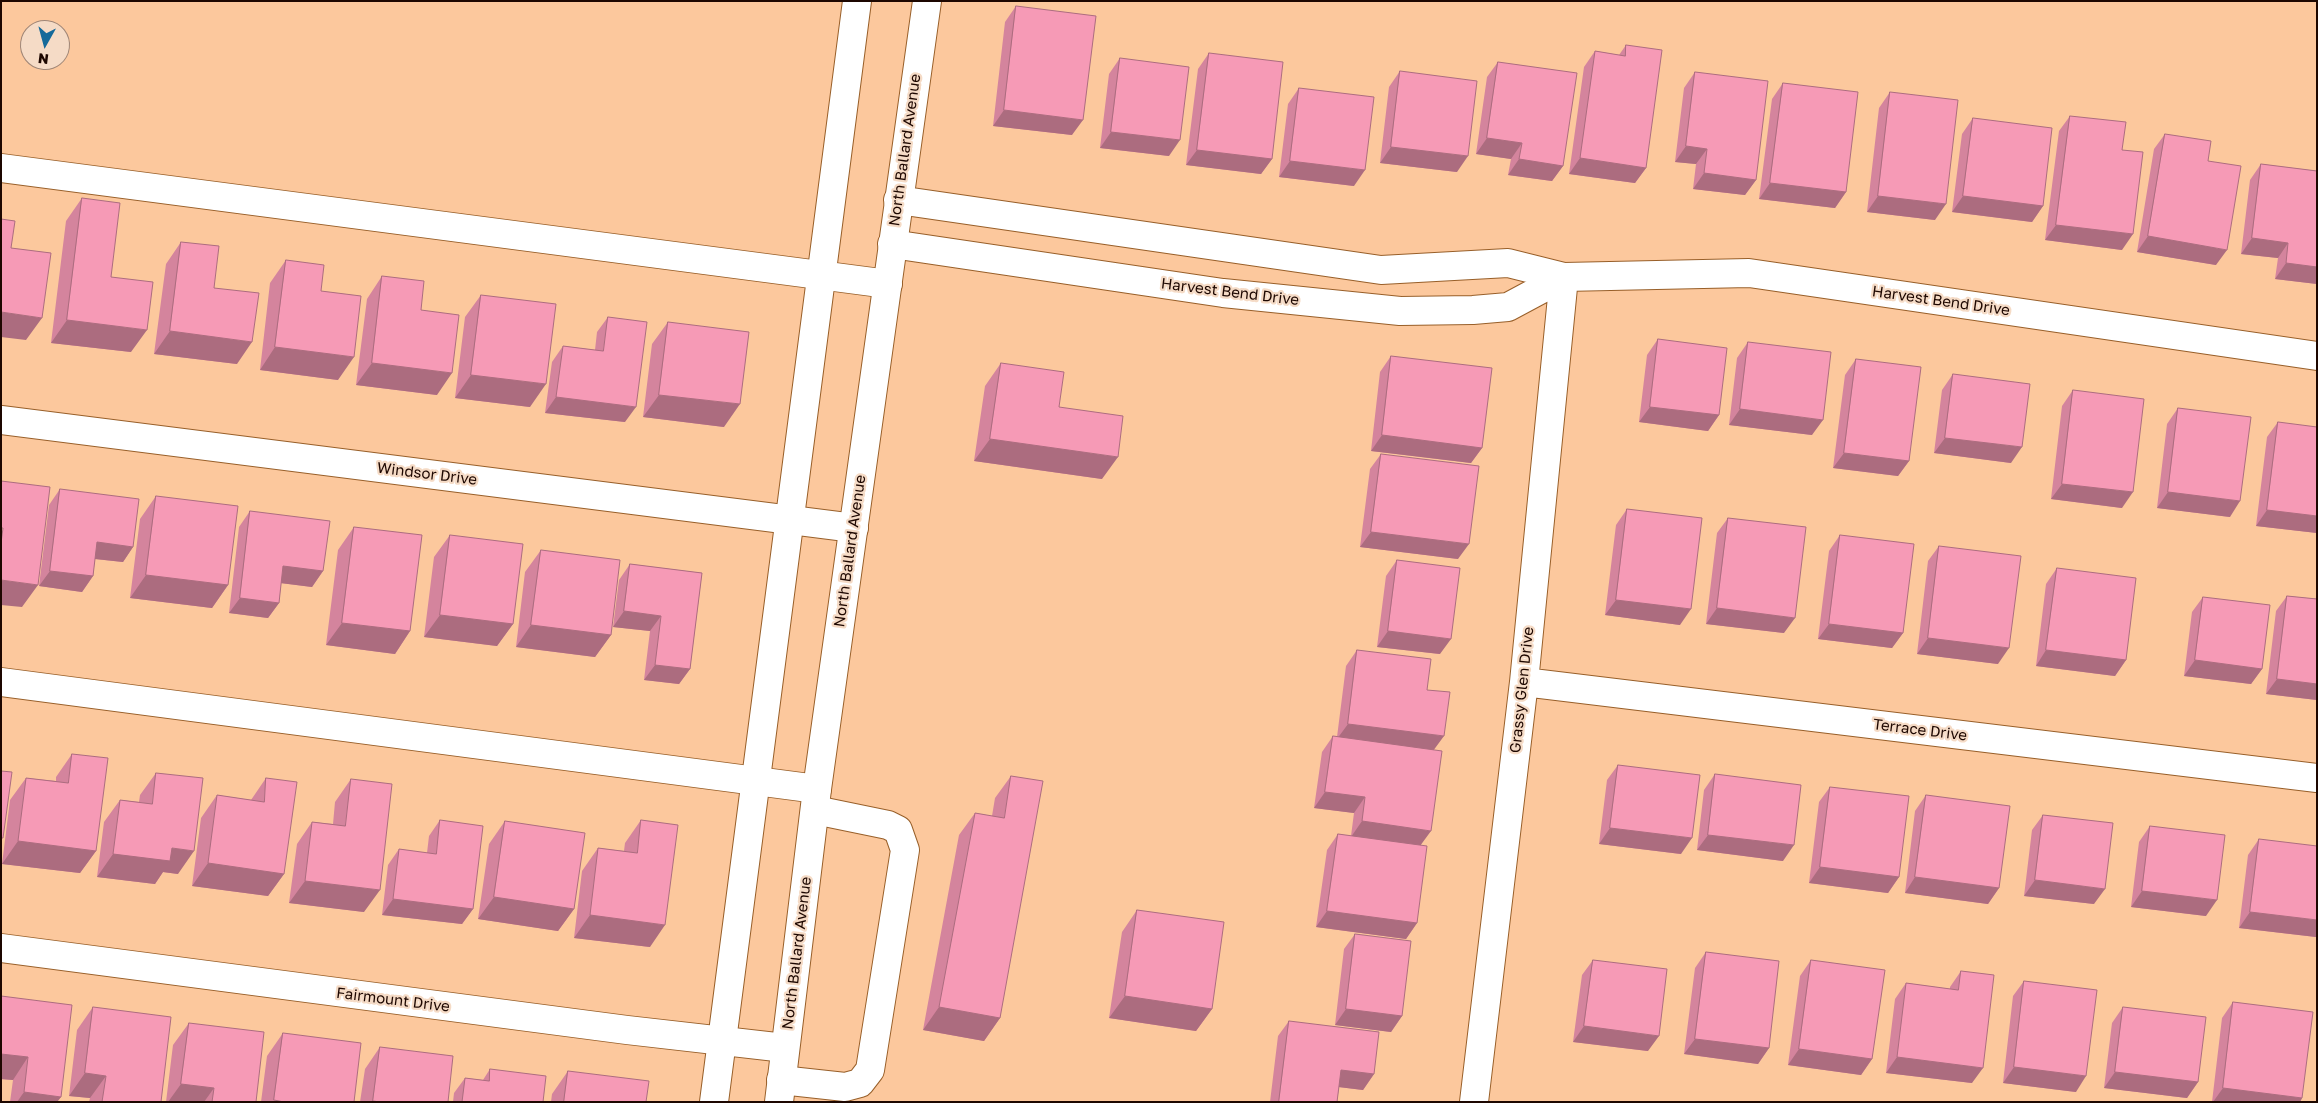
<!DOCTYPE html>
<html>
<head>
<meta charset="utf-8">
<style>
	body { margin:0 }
	#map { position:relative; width:2318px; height:1103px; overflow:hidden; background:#fcc89d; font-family:"Golos Text",sans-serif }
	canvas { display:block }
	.frame { position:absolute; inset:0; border:2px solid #1d0700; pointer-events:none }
	.north { position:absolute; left:20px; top:20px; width:50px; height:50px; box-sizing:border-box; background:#f5dbc6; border:1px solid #9f8677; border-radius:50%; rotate:187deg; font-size:14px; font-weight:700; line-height:20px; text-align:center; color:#1d0700 }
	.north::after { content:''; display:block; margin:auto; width:18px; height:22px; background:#156a9a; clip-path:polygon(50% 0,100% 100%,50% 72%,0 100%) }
</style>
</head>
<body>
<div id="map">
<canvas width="2318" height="1103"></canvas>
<div class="frame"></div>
<div class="north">N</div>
</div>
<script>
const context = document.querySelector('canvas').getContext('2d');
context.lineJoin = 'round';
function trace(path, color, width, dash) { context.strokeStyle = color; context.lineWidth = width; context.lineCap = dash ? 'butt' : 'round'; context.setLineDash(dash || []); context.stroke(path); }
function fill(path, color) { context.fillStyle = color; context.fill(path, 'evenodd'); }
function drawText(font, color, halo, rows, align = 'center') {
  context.font = font + ' "Golos Text",sans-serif'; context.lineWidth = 4.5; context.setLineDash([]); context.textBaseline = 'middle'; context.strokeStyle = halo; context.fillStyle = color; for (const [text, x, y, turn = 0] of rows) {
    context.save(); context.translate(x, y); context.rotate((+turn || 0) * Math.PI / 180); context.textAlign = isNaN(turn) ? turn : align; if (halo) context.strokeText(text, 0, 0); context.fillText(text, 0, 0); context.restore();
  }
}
const minor = new Path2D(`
	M 1,168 L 888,284
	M 898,200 L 1381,270 L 1508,263 L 1564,277 L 1749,273 L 2317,356
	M 892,244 L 1223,293 L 1400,311 L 1473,310 L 1508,307 L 1564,277
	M 1,420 L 854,528
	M 1,682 L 817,789
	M 1524,682 L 2317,778
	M 1,948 L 627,1030 L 785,1048
	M 781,1080 L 845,1087 L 860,1083 L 870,1070 L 905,850 L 898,830 L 888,825 L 815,810
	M 1474,1102 L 1524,682 L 1564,277`);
const major = new Path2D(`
	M 714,1102 L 857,1
	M 779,1102 L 817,789 L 927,1`);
trace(minor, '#985f29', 30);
trace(major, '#985f29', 30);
trace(minor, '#fff', 28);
trace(major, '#fff', 28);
fill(new Path2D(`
	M 1016,6 L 1072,135 L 993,126 L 1005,22 Z
	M 1626,45 L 1646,168 L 1635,183 L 1569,174 L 1584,67 L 1595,51 L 1619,55 Z
	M 1209,53 L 1272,159 L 1261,174 L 1186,165 L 1198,69 Z
	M 1120,58 L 1169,156 L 1100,148 L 1109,74 Z
	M 1498,62 L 1563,166 L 1552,181 L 1508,175 L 1511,159 L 1476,154 L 1487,77 Z
	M 1400,71 L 1457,172 L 1380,163 L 1389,87 Z
	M 1695,72 L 1756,180 L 1745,195 L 1693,189 L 1696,164 L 1675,162 L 1684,88 Z
	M 1783,83 L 1846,192 L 1835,208 L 1759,199 L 1772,99 Z
	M 1299,88 L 1354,186 L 1279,177 L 1288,104 Z
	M 1890,92 L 1935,220 L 1867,212 L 1879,108 Z
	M 2070,116 L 2122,150 L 2122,250 L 2045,240 L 2059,131 Z
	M 1973,118 L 2043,206 L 2032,222 L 1952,212 L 1962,134 Z
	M 2165,134 L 2208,161 L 2216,265 L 2137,252 L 2154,149 Z
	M 2261,164 L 2317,171 L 2317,284 L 2275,279 L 2278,258 L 2241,254 L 2250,180 Z
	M 82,198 L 111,277 L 131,352 L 51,343 L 66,221 Z
	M 181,242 L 214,288 L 237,364 L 154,354 L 166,264 Z
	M 286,260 L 321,291 L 338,380 L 260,370 L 270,283 Z
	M 382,276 L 421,310 L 437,395 L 356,385 L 367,299 Z
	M 481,295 L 530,407 L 455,398 L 465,317 Z
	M 608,317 L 625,422 L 545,413 L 552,362 L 563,346 L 595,350 L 597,332 Z
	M 668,322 L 724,427 L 643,417 L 652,344 Z
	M 1658,339 L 1719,415 L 1708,431 L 1639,422 L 1647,355 Z
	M 1748,342 L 1812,435 L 1729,425 L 1737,358 Z
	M 1391,356 L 1482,448 L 1471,463 L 1371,451 L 1380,372 Z
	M 1856,359 L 1909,461 L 1898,476 L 1833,468 L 1845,375 Z
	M 1001,363 L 1059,407 L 1102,479 L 974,461 L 985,386 Z
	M 1953,374 L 2011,463 L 1934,453 L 1942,390 Z
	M 2073,390 L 2122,508 L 2051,499 L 2062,406 Z
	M 2178,408 L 2230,517 L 2157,508 L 2167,424 Z
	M 2278,422 L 2317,533 L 2256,526 L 2267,437 Z
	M 1381,454 L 1458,559 L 1360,547 L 1370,469 Z
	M 60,489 L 133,547 L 123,562 L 95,559 L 93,576 L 82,592 L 39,586 L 49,505 Z
	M 156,496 L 228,585 L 212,608 L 130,598 L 140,519 Z
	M 1627,509 L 1680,625 L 1605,615 L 1616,525 Z
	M 250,511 L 323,571 L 312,587 L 281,583 L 279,603 L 268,618 L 229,613 L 239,527 Z
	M 1728,518 L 1784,633 L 1706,624 L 1717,533 Z
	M 354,527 L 410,631 L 395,654 L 326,645 L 338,550 Z
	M 450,535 L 513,624 L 497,646 L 424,637 L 434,557 Z
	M 1840,535 L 1903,633 L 1892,648 L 1818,639 L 1829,551 Z
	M 1939,546 L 1998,664 L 1917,654 L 1928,561 Z
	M 541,550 L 611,635 L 595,657 L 516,647 L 525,572 Z
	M 1397,560 L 1440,654 L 1377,647 L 1386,576 Z
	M 630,564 L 702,573 L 690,669 L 679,684 L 644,680 L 650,631 L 613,627 L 619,580 Z
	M 2057,568 L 2126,660 L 2115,676 L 2036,666 L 2046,584 Z
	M 2287,596 L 2317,599 L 2317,700 L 2266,694 L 2276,611 Z
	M 2203,597 L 2262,669 L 2251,684 L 2184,676 L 2192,612 Z
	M 1357,650 L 1427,690 L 1434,750 L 1421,845 L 1417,923 L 1406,939 L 1316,927 L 1327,850 L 1338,834 L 1351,836 L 1354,813 L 1314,808 L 1322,752 L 1333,736 L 1337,737 L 1346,666 Z
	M 72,754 L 96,851 L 80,873 L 2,864 L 10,800 L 26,778 L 56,781 L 56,777 Z
	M 1618,765 L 1681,854 L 1599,844 L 1607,780 Z
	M 156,773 L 178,874 L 163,872 L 155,884 L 97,877 L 104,822 L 120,800 L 139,802 L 140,795 Z
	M 1715,774 L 1783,861 L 1697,850 L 1704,790 Z
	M 1011,776 L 1000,1018 L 984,1041 L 923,1030 L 959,835 L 975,813 L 992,816 L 995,798 Z
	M 266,778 L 284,874 L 268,896 L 192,886 L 201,818 L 217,795 L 251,800 Z
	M 351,779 L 364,912 L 289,903 L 297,844 L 312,822 L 333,824 L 335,802 Z
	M 1830,787 L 1899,877 L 1888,893 L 1809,883 L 1819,802 Z
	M 1926,795 L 1999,888 L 1988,904 L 1905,893 L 1915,811 Z
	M 2043,815 L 2094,904 L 2024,896 L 2032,830 Z
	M 440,820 L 473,909 L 462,924 L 382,915 L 388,865 L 399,849 L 427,853 L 429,836 Z
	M 641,820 L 650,947 L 574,938 L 582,871 L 598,848 L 624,851 L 625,843 Z
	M 505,821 L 574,909 L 558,931 L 478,919 L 489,844 Z
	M 2150,826 L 2206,916 L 2131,907 L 2139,842 Z
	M 2259,839 L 2316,937 L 2239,928 L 2248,855 Z
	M 1137,910 L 1212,1009 L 1196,1031 L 1109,1018 L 1122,932 Z
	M 1355,934 L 1402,1016 L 1391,1032 L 1335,1025 L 1344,949 Z
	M 1706,952 L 1769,1048 L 1758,1064 L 1684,1054 L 1695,968 Z
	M 1593,960 L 1648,1051 L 1573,1042 L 1582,975 Z
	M 1811,960 L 1872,1059 L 1861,1075 L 1788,1065 L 1800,976 Z
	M 1961,971 L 1972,1083 L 1886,1073 L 1895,999 L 1906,983 L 1950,989 L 1950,987 Z
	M 2024,981 L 2076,1092 L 2003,1083 L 2013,996 Z
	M 1,996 L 61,1097 L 57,1102 L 10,1102 L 13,1080 L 1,1079 Z
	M 2233,1002 L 2302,1098 L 2300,1102 L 2212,1102 L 2222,1018 Z
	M 93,1007 L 161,1102 L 89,1102 L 90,1098 L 69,1096 L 77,1030 Z
	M 2123,1007 L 2198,1082 L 2187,1098 L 2104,1088 L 2112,1023 Z
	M 1289,1021 L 1374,1074 L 1363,1090 L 1339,1087 L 1337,1102 L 1270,1102 L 1278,1036 Z
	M 189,1023 L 256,1102 L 166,1102 L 173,1045 Z
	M 283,1033 L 354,1102 L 261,1102 L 267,1056 Z
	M 380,1047 L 448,1102 L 360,1102 L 365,1069 Z
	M 490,1069 L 543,1102 L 453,1102 L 454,1093 L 465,1078 L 483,1080 Z
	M 568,1071 L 646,1102 L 551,1102 L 552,1094 Z`), '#d4849d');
fill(new Path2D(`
	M 1004,110 L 1083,120 L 1072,135 L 993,126 Z
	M 1111,132 L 1180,140 L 1169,156 L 1100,148 Z
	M 1487,138 L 1522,143 L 1511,159 L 1476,154 Z
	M 1686,146 L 1707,149 L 1696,164 L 1675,162 Z
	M 1391,147 L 1468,156 L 1457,172 L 1380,163 Z
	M 1197,150 L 1272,159 L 1261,174 L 1186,165 Z
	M 1580,158 L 1646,168 L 1635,183 L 1569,174 Z
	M 1519,159 L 1563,166 L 1552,181 L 1508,175 Z
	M 1290,161 L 1365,170 L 1354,186 L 1279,177 Z
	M 1704,173 L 1756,180 L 1745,195 L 1693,189 Z
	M 1770,183 L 1846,192 L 1835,208 L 1759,199 Z
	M 1878,196 L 1946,204 L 1935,220 L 1867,212 Z
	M 1963,196 L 2043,206 L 2032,222 L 1952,212 Z
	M 2056,225 L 2133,234 L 2122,250 L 2045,240 Z
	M 2148,236 L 2227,250 L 2216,265 L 2137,252 Z
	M 2252,238 L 2288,243 L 2278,258 L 2241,254 Z
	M 2286,263 L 2317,267 L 2317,284 L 2275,279 Z
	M 1,312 L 42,318 L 26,340 L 1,337 Z
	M 67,320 L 147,330 L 131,352 L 51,343 Z
	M 170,331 L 252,342 L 237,364 L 154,354 Z
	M 275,347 L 354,357 L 338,380 L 260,370 Z
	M 372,363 L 452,373 L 437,395 L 356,385 Z
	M 471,375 L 546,384 L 530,407 L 455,398 Z
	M 659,395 L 740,404 L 724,427 L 643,417 Z
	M 556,397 L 636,407 L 625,422 L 545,413 Z
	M 1650,407 L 1719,415 L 1708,431 L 1639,422 Z
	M 1740,409 L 1823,420 L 1812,435 L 1729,425 Z
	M 1382,435 L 1482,448 L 1471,463 L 1371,451 Z
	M 1945,438 L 2022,447 L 2011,463 L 1934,453 Z
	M 990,439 L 1118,457 L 1102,479 L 974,461 Z
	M 1844,453 L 1909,461 L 1898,476 L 1833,468 Z
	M 2062,484 L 2133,492 L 2122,508 L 2051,499 Z
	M 2168,492 L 2240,501 L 2230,517 L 2157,508 Z
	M 2267,510 L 2317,516 L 2317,533 L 2256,526 Z
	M 1371,532 L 1469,544 L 1458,559 L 1360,547 Z
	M 97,542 L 133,547 L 123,562 L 86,558 Z
	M 283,566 L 323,571 L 312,587 L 272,582 Z
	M 50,571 L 93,576 L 82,592 L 39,586 Z
	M 146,575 L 228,585 L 212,608 L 130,598 Z
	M 1,580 L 38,585 L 22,607 L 1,605 Z
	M 240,598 L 279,603 L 268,618 L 229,613 Z
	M 1616,600 L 1691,609 L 1680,625 L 1605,615 Z
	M 1717,608 L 1795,618 L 1784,633 L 1706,624 Z
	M 624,611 L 661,616 L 650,631 L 613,627 Z
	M 440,615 L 513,624 L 497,646 L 424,637 Z
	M 342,623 L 410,631 L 395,654 L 326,645 Z
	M 1829,624 L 1903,633 L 1892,648 L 1818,639 Z
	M 531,625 L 611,635 L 595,657 L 516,647 Z
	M 1388,631 L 1451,639 L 1440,654 L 1377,647 Z
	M 1928,638 L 2009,648 L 1998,664 L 1917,654 Z
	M 2046,650 L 2126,660 L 2115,676 L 2036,666 Z
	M 2195,660 L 2262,669 L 2251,684 L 2184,676 Z
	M 655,665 L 690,669 L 679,684 L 644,680 Z
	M 2277,679 L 2317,684 L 2317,700 L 2266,694 Z
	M 1348,724 L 1444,736 L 1433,751 L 1337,739 Z
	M 1325,792 L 1365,797 L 1354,813 L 1314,808 Z
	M 1362,821 L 1431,831 L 1420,846 L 1351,837 Z
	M 1610,828 L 1692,838 L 1681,854 L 1599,844 Z
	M 1708,835 L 1794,845 L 1783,861 L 1697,850 Z
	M 18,841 L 96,851 L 80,873 L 2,864 Z
	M 172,848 L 194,851 L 178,874 L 163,872 L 155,884 L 97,877 L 113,854 Z
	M 208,863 L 284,874 L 268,896 L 192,886 Z
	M 1820,867 L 1899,877 L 1888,893 L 1809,883 Z
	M 1915,877 L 1999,888 L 1988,904 L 1905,893 Z
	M 2035,880 L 2105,889 L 2094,904 L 2024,896 Z
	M 305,881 L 380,890 L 364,912 L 289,903 Z
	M 2142,891 L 2217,900 L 2206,916 L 2131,907 Z
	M 494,897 L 574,909 L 558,931 L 478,919 Z
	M 393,899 L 473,909 L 462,924 L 382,915 Z
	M 1327,911 L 1417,923 L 1406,939 L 1316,927 Z
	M 2250,912 L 2317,920 L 2317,935 L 2316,937 L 2239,928 Z
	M 590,915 L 665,925 L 650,947 L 574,938 Z
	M 1125,996 L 1212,1009 L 1196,1031 L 1109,1018 Z
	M 939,1007 L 1000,1018 L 984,1041 L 923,1030 Z
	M 1346,1009 L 1402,1016 L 1391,1032 L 1335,1025 Z
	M 1584,1026 L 1659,1036 L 1648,1051 L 1573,1042 Z
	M 1695,1039 L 1769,1048 L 1758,1064 L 1684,1054 Z
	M 1799,1049 L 1872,1059 L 1861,1075 L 1788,1065 Z
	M 1,1054 L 28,1057 L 13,1080 L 1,1079 Z
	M 1897,1057 L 1983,1068 L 1972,1083 L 1886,1073 Z
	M 2014,1067 L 2086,1076 L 2076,1092 L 2003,1083 Z
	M 1341,1070 L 1374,1074 L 1363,1090 L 1330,1086 Z
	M 2115,1072 L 2198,1082 L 2187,1098 L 2104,1088 Z
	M 85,1073 L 106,1076 L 90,1098 L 69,1096 Z
	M 181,1084 L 214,1088 L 204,1102 L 168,1102 Z
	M 2223,1088 L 2302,1098 L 2300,1102 L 2213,1102 Z
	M 24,1092 L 61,1097 L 57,1102 L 17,1102 Z`), '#ac6c7f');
const building = new Path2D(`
	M 1016,6 L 1096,16 L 1083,120 L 1004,110 Z
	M 1626,45 L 1662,50 L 1646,168 L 1580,158 L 1595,51 L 1625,56 Z
	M 1209,53 L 1283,62 L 1272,159 L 1197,150 Z
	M 1120,58 L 1189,67 L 1180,140 L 1111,132 Z
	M 1498,62 L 1577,73 L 1563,166 L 1519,159 L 1522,143 L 1487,138 Z
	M 1400,71 L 1477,81 L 1468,156 L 1391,147 Z
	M 1695,72 L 1768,81 L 1756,180 L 1704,173 L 1707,149 L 1686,146 Z
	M 1783,83 L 1858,92 L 1846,192 L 1770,183 Z
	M 1299,88 L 1374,97 L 1365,170 L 1290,161 Z
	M 1890,92 L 1958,100 L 1946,204 L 1878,196 Z
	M 2070,116 L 2126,122 L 2122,150 L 2143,152 L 2133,234 L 2056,225 Z
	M 1973,118 L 2052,128 L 2043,206 L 1963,196 Z
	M 2165,134 L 2211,141 L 2208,161 L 2241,166 L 2227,250 L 2148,236 Z
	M 2261,164 L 2317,171 L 2317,267 L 2286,263 L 2288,243 L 2252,238 Z
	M 82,198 L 120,203 L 111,277 L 153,282 L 147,330 L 67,320 Z
	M 1,219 L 15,221 L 11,248 L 51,253 L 42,318 L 1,312 Z
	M 181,242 L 219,246 L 214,288 L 259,293 L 252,342 L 170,331 Z
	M 286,260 L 324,265 L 321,291 L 361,296 L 354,357 L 275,347 Z
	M 382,276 L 424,281 L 421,310 L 459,315 L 452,373 L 372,363 Z
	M 481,295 L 556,304 L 546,384 L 471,375 Z
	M 608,317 L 647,322 L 636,407 L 556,397 L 563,346 L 603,351 Z
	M 668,322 L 749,332 L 740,404 L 659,395 Z
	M 1658,339 L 1727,348 L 1719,415 L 1650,407 Z
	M 1748,342 L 1831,352 L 1823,420 L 1740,409 Z
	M 1391,356 L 1492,368 L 1482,448 L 1382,435 Z
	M 1856,359 L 1921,367 L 1909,461 L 1844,453 Z
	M 1001,363 L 1064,372 L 1059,407 L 1123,416 L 1118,457 L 990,439 Z
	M 1953,374 L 2030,384 L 2022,447 L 1945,438 Z
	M 2073,390 L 2144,399 L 2133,492 L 2062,484 Z
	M 2178,408 L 2251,417 L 2240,501 L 2168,492 Z
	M 2278,422 L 2317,427 L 2317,516 L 2267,510 Z
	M 1381,454 L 1479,466 L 1469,544 L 1371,532 Z
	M 1,481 L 50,487 L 38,585 L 1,580 L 1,543 L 3,528 L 1,528 Z
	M 60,489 L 139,499 L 133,547 L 97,542 L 93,576 L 50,571 Z
	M 156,496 L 238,506 L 228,585 L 146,575 Z
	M 1627,509 L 1702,518 L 1691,609 L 1616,600 Z
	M 250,511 L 330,521 L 323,571 L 283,566 L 279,603 L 240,598 Z
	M 1728,518 L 1806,527 L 1795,618 L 1717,608 Z
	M 354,527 L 422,535 L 410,631 L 342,623 Z
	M 450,535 L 523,544 L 513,624 L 440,615 Z
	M 1840,535 L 1914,544 L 1903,633 L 1829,624 Z
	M 1939,546 L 2021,556 L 2009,648 L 1928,638 Z
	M 541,550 L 620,560 L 611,635 L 531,625 Z
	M 1397,560 L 1460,568 L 1451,639 L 1388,631 Z
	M 630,564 L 702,573 L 690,669 L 655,665 L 661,616 L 624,611 Z
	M 2057,568 L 2136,578 L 2126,660 L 2046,650 Z
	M 2287,596 L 2317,599 L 2317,684 L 2277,679 Z
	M 2203,597 L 2270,605 L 2262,669 L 2195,660 Z
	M 1357,650 L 1431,659 L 1427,690 L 1450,692 L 1444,736 L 1348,724 Z
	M 1333,736 L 1442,751 L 1431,831 L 1362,821 L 1365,797 L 1325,792 Z
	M 72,754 L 108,758 L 96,851 L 18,841 L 26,778 L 68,783 Z
	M 1618,765 L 1700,775 L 1692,838 L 1610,828 Z
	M 1,771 L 12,772 L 3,838 L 1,838 Z
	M 156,773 L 203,778 L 194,851 L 172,848 L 170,861 L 113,854 L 120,800 L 152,804 Z
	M 1715,774 L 1801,785 L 1794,845 L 1708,835 Z
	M 1011,776 L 1043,781 L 1000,1018 L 939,1007 L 975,813 L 1004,818 Z
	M 266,778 L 297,782 L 284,874 L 208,863 L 217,795 L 264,802 Z
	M 351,779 L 392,784 L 380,890 L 305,881 L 312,822 L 345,826 Z
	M 1830,787 L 1909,796 L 1899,877 L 1820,867 Z
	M 1926,795 L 2010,806 L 1999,888 L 1915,877 Z
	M 2043,815 L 2113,823 L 2105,889 L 2035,880 Z
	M 440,820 L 483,826 L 473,909 L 393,899 L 399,849 L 436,854 Z
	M 641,820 L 678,825 L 665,925 L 590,915 L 598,848 L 637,853 Z
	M 505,821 L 585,833 L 574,909 L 494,897 Z
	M 2150,826 L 2225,835 L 2217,900 L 2142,891 Z
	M 1338,834 L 1427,846 L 1417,923 L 1327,911 Z
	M 2259,839 L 2317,846 L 2317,920 L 2250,912 Z
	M 1137,910 L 1224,922 L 1212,1009 L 1125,996 Z
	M 1355,934 L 1411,941 L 1402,1016 L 1346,1009 Z
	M 1706,952 L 1779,961 L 1769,1048 L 1695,1039 Z
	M 1593,960 L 1667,969 L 1659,1036 L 1584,1026 Z
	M 1811,960 L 1885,970 L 1872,1059 L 1799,1049 Z
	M 1961,971 L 1994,975 L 1983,1068 L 1897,1057 L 1906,983 L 1958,990 Z
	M 2024,981 L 2097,990 L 2086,1076 L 2014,1067 Z
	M 1,996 L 72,1005 L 61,1097 L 24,1092 L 28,1057 L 1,1054 Z
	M 2233,1002 L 2313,1012 L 2302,1098 L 2223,1088 Z
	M 93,1007 L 171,1017 L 161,1102 L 102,1102 L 106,1076 L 85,1073 Z
	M 2123,1007 L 2206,1017 L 2198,1082 L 2115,1072 Z
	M 1289,1021 L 1379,1032 L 1374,1074 L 1341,1070 L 1337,1102 L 1279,1102 Z
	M 189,1023 L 264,1032 L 256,1102 L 212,1102 L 214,1088 L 181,1084 Z
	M 283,1033 L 361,1043 L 354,1102 L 284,1102 L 274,1100 Z
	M 380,1047 L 453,1056 L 448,1102 L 380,1102 L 373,1101 Z
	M 490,1069 L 546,1076 L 543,1102 L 462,1102 L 465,1078 L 489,1081 Z
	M 568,1071 L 649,1081 L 646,1102 L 564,1102 Z`);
fill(building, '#f69ab6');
trace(building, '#ac6c7f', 1);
drawText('15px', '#1d0700', '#f5dbc6', [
	["North Ballard Avenue",905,150,-82],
	["Harvest Bend Drive",1230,292,7],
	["Harvest Bend Drive",1941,301,8],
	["Windsor Drive",427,474,7],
	["North Ballard Avenue",850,551,-82],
	["Grassy Glen Drive",1522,690,-84],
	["Terrace Drive",1920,730,7],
	["North Ballard Avenue",797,953,-83],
	["Fairmount Drive",393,1000,7]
]);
</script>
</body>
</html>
